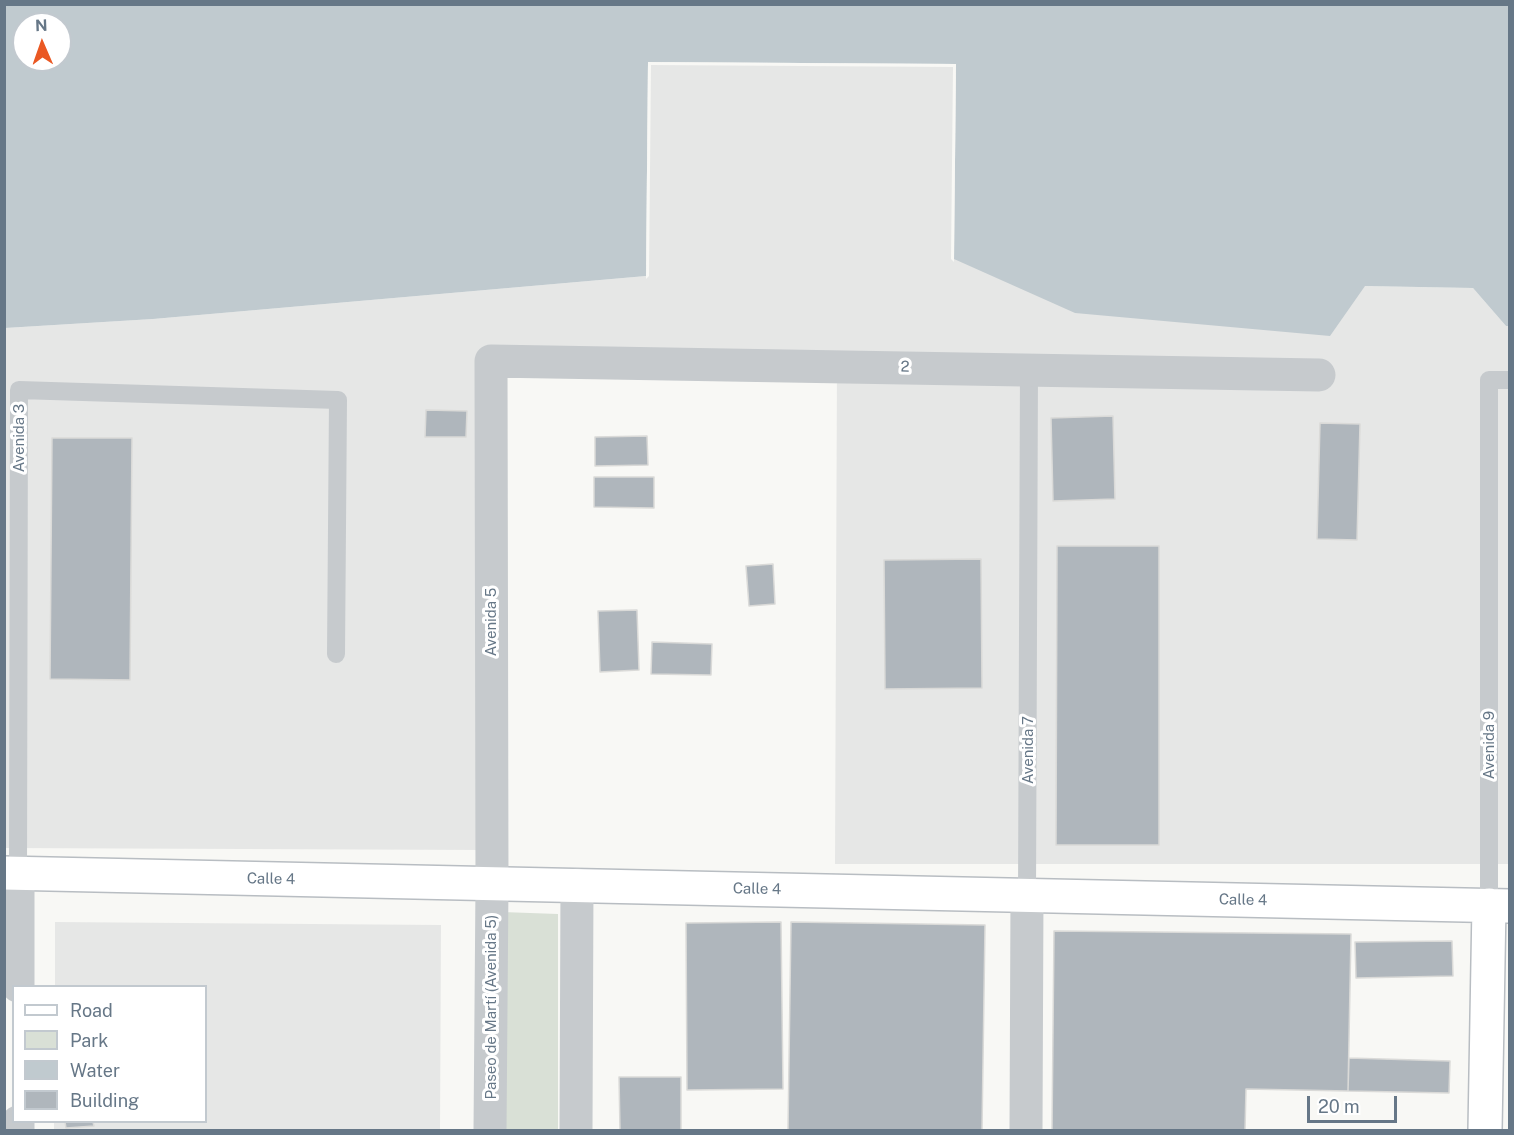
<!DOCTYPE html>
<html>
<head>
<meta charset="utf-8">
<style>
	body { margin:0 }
	#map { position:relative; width:1514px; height:1135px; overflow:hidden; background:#f8f8f5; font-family:"Public Sans",sans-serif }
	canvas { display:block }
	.frame { position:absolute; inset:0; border:6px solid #667787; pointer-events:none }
	.legend { position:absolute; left:12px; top:985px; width:195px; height:138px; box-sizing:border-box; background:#fff; border:2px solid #c2c9cf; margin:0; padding:8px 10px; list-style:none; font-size:18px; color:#667787 }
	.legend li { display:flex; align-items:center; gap:12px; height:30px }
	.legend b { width:30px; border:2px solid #c2c9cf }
	.north { position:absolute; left:12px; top:12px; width:60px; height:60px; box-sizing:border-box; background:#fff; border:2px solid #c2c9cf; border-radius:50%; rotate:358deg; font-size:16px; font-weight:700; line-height:24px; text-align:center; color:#667787 }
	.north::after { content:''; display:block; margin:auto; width:21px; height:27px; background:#ea5823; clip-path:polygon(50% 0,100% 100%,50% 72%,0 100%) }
	.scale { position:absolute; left:1307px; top:1096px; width:90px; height:27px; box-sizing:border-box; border:3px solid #667787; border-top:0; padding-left:8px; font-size:18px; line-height:21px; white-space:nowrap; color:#667787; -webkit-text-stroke:4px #fff; paint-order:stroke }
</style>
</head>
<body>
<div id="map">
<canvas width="1514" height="1135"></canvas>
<div class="frame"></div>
<ul class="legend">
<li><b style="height:8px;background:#fff"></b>Road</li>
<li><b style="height:16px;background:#d9e0d6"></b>Park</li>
<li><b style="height:16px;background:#c0cacf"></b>Water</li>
<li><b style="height:16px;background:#afb6bc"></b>Building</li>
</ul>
<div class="north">N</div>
<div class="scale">20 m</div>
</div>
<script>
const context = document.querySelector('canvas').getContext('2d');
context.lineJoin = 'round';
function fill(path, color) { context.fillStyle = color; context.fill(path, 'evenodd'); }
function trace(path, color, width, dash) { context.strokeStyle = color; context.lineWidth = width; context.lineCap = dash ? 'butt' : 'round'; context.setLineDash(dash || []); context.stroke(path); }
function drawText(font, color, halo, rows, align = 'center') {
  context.font = font + ' "Public Sans",sans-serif'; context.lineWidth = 6; context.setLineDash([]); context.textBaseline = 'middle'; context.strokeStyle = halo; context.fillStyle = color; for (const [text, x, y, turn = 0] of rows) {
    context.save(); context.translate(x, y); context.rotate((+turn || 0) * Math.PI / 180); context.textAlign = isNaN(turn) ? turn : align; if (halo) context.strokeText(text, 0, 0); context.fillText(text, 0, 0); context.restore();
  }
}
fill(new Path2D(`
	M 648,62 L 956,64 L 955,259 L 1365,286 L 1473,288 L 1506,326 L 1509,326 L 1509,864 L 835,864 L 837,363 L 489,349 L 484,850 L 5,848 L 5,328 L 153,319 L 646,276 Z
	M 55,922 L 441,925 L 440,1130 L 54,1130 L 54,1122 L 206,1122 L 206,986 L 55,986 Z`), '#e6e7e6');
fill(new Path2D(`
	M 502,912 L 558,914 L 558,1130 L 502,1130 Z`), '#d9e0d6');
fill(new Path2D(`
	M 5,5 L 1509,5 L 1509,326 L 1506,326 L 1473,288 L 1365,286 L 1330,336 L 1075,313 L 954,259 L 956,64 L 648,62 L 646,276 L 153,319 L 5,328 ZM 24,24 L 60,24 L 60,60 L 24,60 Z`), '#c0cacf');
fill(new Path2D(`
	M 648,62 L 956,64 L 954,262 L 951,259 L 953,67 L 651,65 L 649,276 L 646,279 Z`), '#f8f8f5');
const building = new Path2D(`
	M 426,410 L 467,411 L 466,437 L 425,437 Z
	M 1113,416 L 1115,499 L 1053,501 L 1051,418 Z
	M 1320,423 L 1360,424 L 1357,540 L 1317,539 Z
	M 647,436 L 648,465 L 595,466 L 595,437 Z
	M 52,438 L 132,438 L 130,680 L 50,679 Z
	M 594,477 L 654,477 L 654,508 L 594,507 Z
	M 1057,546 L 1159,546 L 1159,845 L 1056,845 Z
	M 981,559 L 982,688 L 885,689 L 884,560 Z
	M 773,564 L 775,604 L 749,606 L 746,566 Z
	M 637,610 L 639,670 L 600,672 L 598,611 Z
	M 652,642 L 712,644 L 711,675 L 651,674 Z
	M 781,922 L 783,1089 L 687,1090 L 686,923 Z
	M 791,922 L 985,925 L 982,1130 L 788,1130 Z
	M 1054,931 L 1351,934 L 1348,1091 L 1246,1089 L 1245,1130 L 1052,1130 Z
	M 1452,941 L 1453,976 L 1356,978 L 1355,942 Z
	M 1349,1058 L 1450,1061 L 1449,1093 L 1348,1091 Z
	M 619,1077 L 681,1077 L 681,1130 L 620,1130 Z
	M 65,1122 L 93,1122 L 94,1126 L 66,1128 Z`);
fill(building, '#afb6bc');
trace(building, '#dadad8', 1.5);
const secondary = new Path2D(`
	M 4,873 L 1510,906
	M 1485,1130 L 1489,905`);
trace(secondary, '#b8bdc2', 36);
trace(new Path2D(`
	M 18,873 L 19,390 L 338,400 L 336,654
	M 1027,895 L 1029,369
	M 1489,905 L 1489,380 L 1510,380`), '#c6cacd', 18);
trace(new Path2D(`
	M 18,986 L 18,873
	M 18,1130 L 18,1122
	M 490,1130 L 492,884 L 491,361 L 1319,375
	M 576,1130 L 577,885
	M 1026,1130 L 1027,895`), '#c6cacd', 33);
trace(secondary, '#fff', 33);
drawText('15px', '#667787', '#fff', [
	["2",905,367,1],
	["Avenida 3",19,438,-90],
	["Avenida 5",491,622,-90],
	["Avenida 9",1489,745,-90],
	["Avenida 7",1028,750,-90],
	["Calle 4",271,879,1],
	["Calle 4",757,889,1],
	["Calle 4",1243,900,1],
	["Paseo de Martí (Avenida 5)",491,1007,-90]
]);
</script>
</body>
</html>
